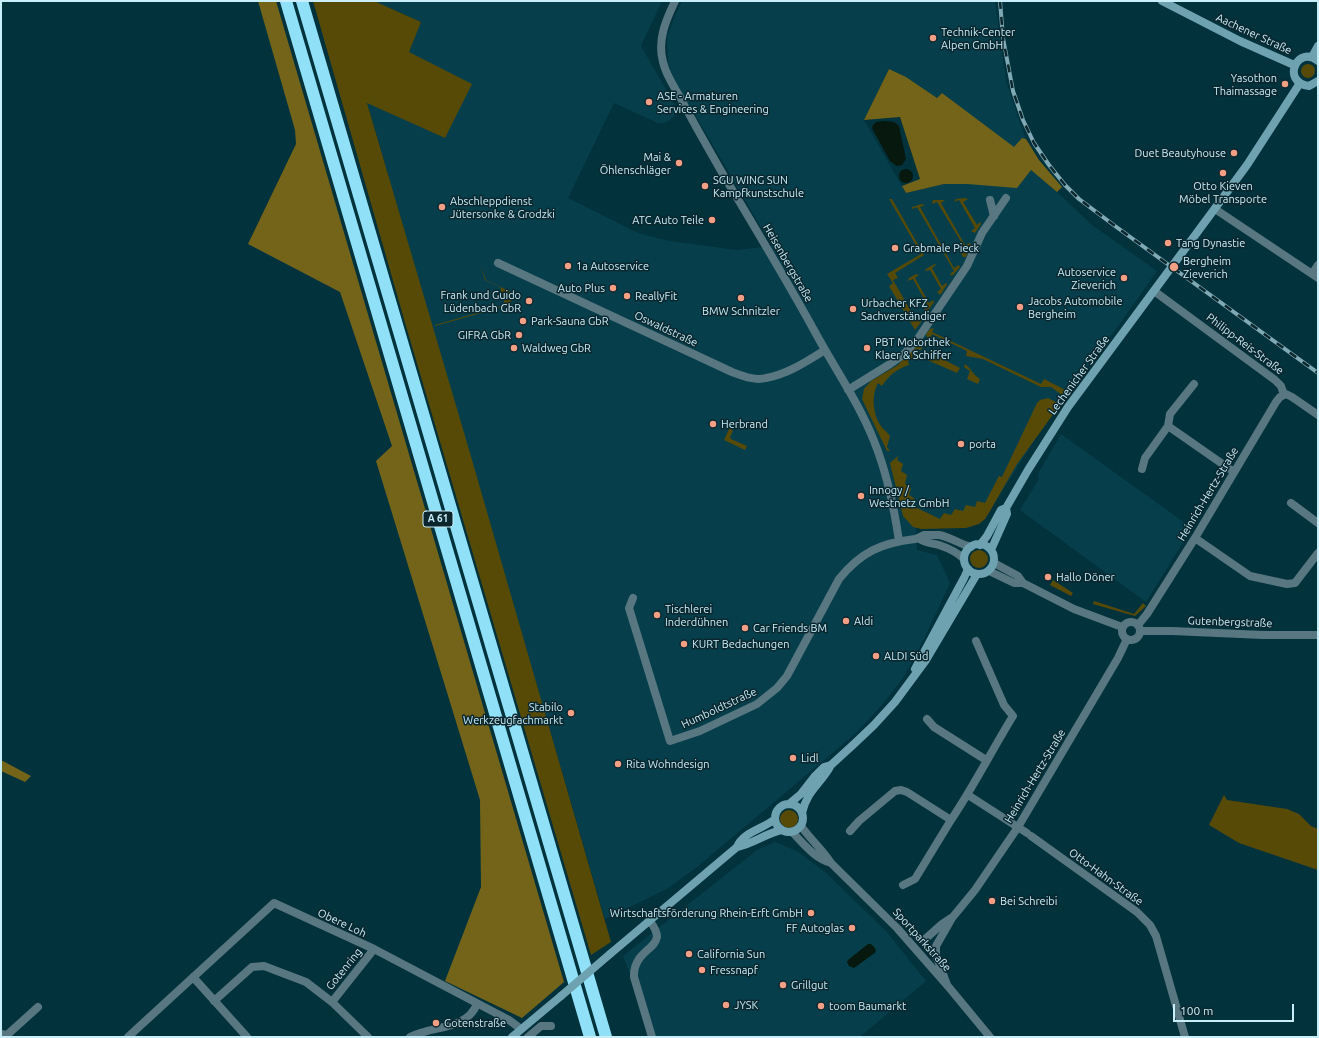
<!DOCTYPE html>
<html>
<head>
<meta charset="utf-8">
<style>
	body { margin:0 }
	#map { position:relative; width:1319px; height:1038px; overflow:hidden; background:#02323c; font-family:Ubuntu,sans-serif }
	canvas { display:block }
	.frame { position:absolute; inset:0; border:2px solid #c7eef9; pointer-events:none }
	.scale { position:absolute; left:1173px; top:1004px; width:121px; height:18px; box-sizing:border-box; border:2px solid #c7eef9; border-top:0; padding-left:5px; font-size:12px; line-height:14px; white-space:nowrap; color:#c7eef9; -webkit-text-stroke:3px #0c262d; paint-order:stroke }
</style>
</head>
<body>
<div id="map">
<canvas width="1319" height="1038"></canvas>
<div class="frame"></div>
<div class="scale">100 m</div>
</div>
<script>
const context = document.querySelector('canvas').getContext('2d');
context.lineJoin = 'round';
function fill(path, color) { context.fillStyle = color; context.fill(path, 'evenodd'); }
function trace(path, color, width, dash) { context.strokeStyle = color; context.lineWidth = width; context.lineCap = dash ? 'butt' : 'round'; context.setLineDash(dash || []); context.stroke(path); }
function drawText(font, color, halo, rows, align = 'center') {
  context.font = font + ' Ubuntu,sans-serif'; context.lineWidth = 3; context.setLineDash([]); context.textBaseline = 'middle'; context.strokeStyle = halo; context.fillStyle = color; for (const [text, x, y, turn = 0] of rows) {
    context.save(); context.translate(x, y); context.rotate((+turn || 0) * Math.PI / 180); context.textAlign = isNaN(turn) ? turn : align; if (halo) context.strokeText(text, 0, 0); context.fillText(text, 0, 0); context.restore();
  }
}
fill(new Path2D(`
	M 374,1 L 662,1 L 641,46 L 675,105 L 674,116 L 668,121 L 664,123 L 658,123 L 614,103 L 568,198 L 638,233 L 669,241 L 737,250 L 772,246 L 674,79 L 668,63 L 667,37 L 674,18 L 682,1 L 995,1 L 1006,81 L 1020,123 L 1026,139 L 1022,138 L 1014,148 L 942,93 L 937,98 L 906,77 L 889,69 L 864,120 L 906,193 L 944,184 L 967,184 L 1031,170 L 1057,192 L 1092,225 L 1157,271 L 1116,329 L 1054,410 L 986,516 L 960,527 L 929,529 L 916,527 L 917,550 L 937,555 L 950,583 L 923,641 L 903,678 L 882,705 L 855,734 L 697,867 L 667,889 L 605,919 L 367,102 L 445,138 L 409,52 L 421,22 Z
	M 1061,434 L 1192,528 L 1146,602 L 1020,510 L 1039,479 L 1038,474 Z
	M 775,842 L 797,851 L 826,873 L 886,931 L 926,981 L 860,1037 L 655,1037 L 623,956 L 757,850 Z`), '#063f4b');
fill(new Path2D(`
	M 313,1 L 374,1 L 421,22 L 409,52 L 472,84 L 445,138 L 367,103 L 470,453 L 611,942 L 591,955 L 406,326 Z
	M1301 71a7 7 0 1 1 14 0a7 7 0 1 1-14 0Z
	M 966,198 L 968,199 L 963,202 L 977,225 L 980,222 L 981,224 L 975,233 L 971,231 L 975,228 L 959,200 L 954,202 L 956,199 Z
	M 889,199 L 892,199 L 924,255 L 895,273 L 898,278 L 893,280 L 916,320 L 921,318 L 921,322 L 915,330 L 889,286 L 893,283 L 887,274 L 921,254 Z
	M 933,200 L 945,200 L 941,203 L 965,245 L 970,243 L 971,245 L 966,257 L 963,257 L 961,253 L 966,250 L 937,202 L 932,204 Z
	M 922,204 L 925,205 L 920,207 L 954,268 L 959,265 L 960,267 L 952,276 L 950,274 L 954,271 L 917,207 L 912,209 L 912,207 Z
	M 935,264 L 936,265 L 932,268 L 942,286 L 946,283 L 947,284 L 941,294 L 939,294 L 937,292 L 941,289 L 930,270 L 925,271 L 926,269 Z
	M 481,267 L 486,280 L 515,294 L 509,305 L 435,326 L 435,325 L 505,305 L 500,287 L 485,280 Z
	M 916,274 L 919,275 L 915,278 L 929,303 L 933,300 L 934,302 L 927,312 L 924,310 L 928,306 L 913,279 L 908,281 L 909,278 Z
	M 934,328 L 932,332 L 1041,384 L 1044,379 L 1069,392 L 1065,397 L 1051,387 L 1041,387 L 983,359 L 966,356 L 967,351 L 932,334 L 930,339 L 927,337 L 926,334 L 930,329 Z
	M 920,343 L 923,343 L 924,345 L 921,350 L 916,349 L 912,358 L 908,361 L 909,365 C 897,369 889,375 882,386 L 878,383 C 871,396 873,415 881,426 C 884,430 887,432 890,436 L 887,447 L 890,451 L 887,451 L 862,399 L 864,389 L 871,381 L 898,365 Z
	M 935,349 L 938,350 L 935,355 L 960,368 L 957,373 L 925,359 L 929,352 Z
	M 965,364 C 971,368 973,375 980,379 L 978,384 L 967,379 L 970,371 L 964,367 Z
	M 1048,398 L 1058,403 L 1059,405 L 1057,409 L 1017,464 L 990,511 L 985,519 L 979,524 L 966,528 L 921,529 L 913,527 L 903,516 L 890,463 L 898,456 L 897,460 L 903,464 L 901,471 L 907,475 L 905,484 L 911,488 L 909,495 L 915,499 L 913,506 L 940,519 L 944,513 L 951,515 L 955,509 L 963,511 L 966,505 L 975,507 L 977,501 L 985,503 L 999,476 L 1002,477 L 1037,403 L 1040,400 Z
	M 730,427 L 733,431 L 730,437 L 731,439 L 747,446 L 745,450 L 724,440 Z
	M970 559a9 9 0 1 1 18 0a9 9 0 1 1-18 0Z
	M 1053,580 L 1073,593 L 1071,596 L 1050,585 Z
	M 1094,601 L 1134,614 L 1143,603 L 1146,606 L 1135,616 L 1093,604 Z
	M 1224,795 L 1227,800 L 1287,809 L 1299,814 L 1311,826 L 1318,829 L 1318,870 L 1239,843 L 1209,825 Z
	M780 819a9 9 0 1 1 18 0a9 9 0 1 1-18 0Z`), '#574a07');
fill(new Path2D(`
	M 258,1 L 276,1 L 564,982 L 522,1018 L 445,981 L 481,887 L 480,800 L 376,461 L 392,446 L 340,292 L 248,244 L 296,144 L 295,130 Z
	M 889,69 L 906,77 L 937,98 L 942,93 L 1014,147 L 1022,138 L 1026,139 L 1039,160 L 1062,187 L 1057,192 L 1031,170 L 1017,188 L 967,184 L 944,184 L 906,193 L 902,186 L 920,179 L 900,117 L 864,120 Z
	M 1,760 L 31,776 L 25,782 L 1,771 Z`), '#736419');
fill(new Path2D(`
	M 884,121 L 894,122 L 899,126 L 906,159 L 902,165 L 897,166 L 890,161 L 872,128 L 873,125 L 876,122 Z
	M899 176a7 7 0 1 1 14 0a7 7 0 1 1-14 0Z
	M 868,944 L 871,944 L 875,948 L 876,952 L 854,968 L 849,966 L 847,962 L 848,960 Z`), '#07180e');
trace(new Path2D(`
	M 675,1 C 666,20 657,40 663,62 C 666,75 673,85 680,97 C 694,124 709,150 724,176 C 755,228 786,279 815,332 C 835,369 859,403 874,441 C 887,473 894,507 899,541
	M 990,200 L 994,216
	M 1215,209 L 1318,278
	M 498,263 L 732,372 C 743,376 755,381 766,378 C 788,374 807,361 825,350
	M 1312,274 L 1318,265
	M 1154,291 L 1275,380 L 1281,386 L 1284,395
	M 848,390 L 890,364 L 903,355 L 917,340 L 967,266 L 982,233 L 1006,198
	M 1284,395 L 1286,394 L 1292,397 L 1318,415
	M 1168,426 L 1170,414 L 1194,384
	M 1142,469 L 1145,458 L 1168,426 L 1234,472
	M 1291,503 L 1318,523
	M 918,538 C 924,543 932,543 939,545 C 948,548 957,552 964,559
	M 1195,538 L 1250,576 L 1287,584 L 1295,583 L 1318,553
	M 994,563 L 1018,576 L 1023,583
	M 989,571 L 1014,583 L 1023,583 L 1074,609 L 1122,627
	M 633,598 L 629,608 L 670,741 L 700,731 L 757,704 L 777,688 L 787,676 L 839,579 C 861,552 881,543 915,539 C 919,538 921,536 924,535 C 929,535 935,535 939,535 C 950,537 960,544 971,547
	M1122 631a9 9 0 1 1 18 0a9 9 0 1 1-18 0Z
	M 1138,625 L 1147,614 L 1195,538 L 1276,402 L 1280,397 L 1284,395
	M 1140,631 L 1172,631 L 1263,635 L 1318,635
	M 927,719 L 934,727 L 986,760
	M 968,795 L 1027,833
	M 801,826 C 810,839 823,850 831,863 L 897,928 L 947,985 L 990,1037
	M 850,831 L 859,821 L 895,791 L 901,790 L 907,792 L 951,820 C 974,786 992,750 1013,716 L 1004,705 L 976,641
	M 792,832 C 804,844 814,858 831,863
	M 1031,836 L 1137,912 L 1150,925 L 1156,936 L 1185,1037
	M 903,885 L 915,879 L 951,820
	M 649,920 C 653,925 657,931 657,937 C 655,950 633,953 634,977 L 652,1037
	M 923,941 L 942,924 L 951,918
	M 193,977 L 247,1037
	M 947,985 L 936,955 L 936,946 L 952,918 L 975,890 L 1018,827 L 1118,658 L 1127,639
	M 214,1001 L 252,967 L 264,966 L 306,982 L 332,1002 L 368,1037
	M 332,1002 L 374,949
	M 1,1034 L 7,1035 L 38,1007
	M 128,1037 L 274,903 L 374,949 L 509,1020 L 521,1029
	M 410,1037 C 432,1025 466,1031 477,1004
	M 528,1037 L 541,1026 L 551,1026`), '#587780', 8);
trace(new Path2D(`
	M 1162,1 L 1240,41 L 1294,65
	M 1312,57 L 1318,46
	M 1318,61 C 1298,44 1280,82 1309,86 L 1318,81
	M964 559a15 15 0 1 1 30 0a15 15 0 1 1-30 0Z
	M 980,545 L 987,536 L 1001,510 L 1006,508
	M 991,550 L 1007,514 L 1006,508 L 1028,470 L 1068,407 L 1247,165 L 1300,83
	M 915,669 L 964,578 L 968,569
	M775 818a14 14 0 1 1 28 0a14 14 0 1 1-28 0Z
	M 789,804 L 801,794 L 815,776 L 824,767 L 831,765 L 854,744 L 874,725 L 895,702 L 926,660 L 977,574
	M 802,813 C 807,790 822,783 831,765
	M 737,847 C 752,844 765,834 781,830
	M 610,954 L 737,847 C 743,832 763,829 775,819
	M 512,1037 L 561,996`), '#6fa2b0', 8);
trace(new Path2D(`
	M 286,1 L 590,1037
	M 302,1 L 606,1037`), '#90e1f7', 12);
const rail = new Path2D(`
	M 1000,1 L 1003,38 L 1013,91 L 1023,120 L 1034,143 L 1049,165 L 1065,185 L 1079,199 L 1115,226 L 1318,373`);
trace(rail, '#7fa9b4', 4);
trace(rail, '#0c262d', 2.5, [8]);
trace(new Path2D(`
	M 561,996 L 610,954`), '#6fa2b0', 8);
for (const [x, y, r, color] of [
	[933,38,4,"#f39f86"],
	[1285,84,4,"#f39f86"],
	[649,102,4,"#f39f86"],
	[1234,153,4,"#f39f86"],
	[679,163,4,"#f39f86"],
	[1223,173,4,"#f39f86"],
	[705,186,4,"#f39f86"],
	[442,207,4,"#f39f86"],
	[712,220,4,"#f39f86"],
	[1168,243,4,"#f39f86"],
	[895,248,4,"#f39f86"],
	[568,266,4,"#f39f86"],
	[1174,267,5,"#f39f86"],
	[1124,278,4,"#f39f86"],
	[613,288,4,"#f39f86"],
	[627,296,4,"#f39f86"],
	[741,298,4,"#f39f86"],
	[529,301,4,"#f39f86"],
	[1020,307,4,"#f39f86"],
	[853,309,4,"#f39f86"],
	[523,321,4,"#f39f86"],
	[519,335,4,"#f39f86"],
	[514,348,4,"#f39f86"],
	[867,348,4,"#f39f86"],
	[713,424,4,"#f39f86"],
	[961,444,4,"#f39f86"],
	[861,496,4,"#f39f86"],
	[1048,577,4,"#f39f86"],
	[657,615,4,"#f39f86"],
	[846,621,4,"#f39f86"],
	[745,628,4,"#f39f86"],
	[684,644,4,"#f39f86"],
	[876,656,4,"#f39f86"],
	[571,713,4,"#f39f86"],
	[793,758,4,"#f39f86"],
	[618,764,4,"#f39f86"],
	[992,901,4,"#f39f86"],
	[811,913,4,"#f39f86"],
	[852,928,4,"#f39f86"],
	[689,954,4,"#f39f86"],
	[702,970,4,"#f39f86"],
	[783,985,4,"#f39f86"],
	[726,1005,4,"#f39f86"],
	[821,1006,4,"#f39f86"],
	[436,1023,4,"#f39f86"]
]) { const dot = new Path2D(); dot.arc(x, y, r, 0, 2 * Math.PI); context.fillStyle = color; context.fill(dot); trace(dot, '#0c262d', 1.5); }
for (const [x, y, w] of [
	[438,519,30]
]) { const box = new Path2D(); box.roundRect(x - w / 2, y - 8, w, 16, 3); context.fillStyle = '#0c262d'; context.fill(box); trace(box, '#c7eef9', 1); }
drawText('bold 10px', '#c7eef9', null, [
	["A 61",438,519]
]);
drawText('11px', '#c7eef9', '#0c262d', [
	["Technik-Center",941,32],
	["Alpen GmbH",941,45],
	["Yasothon",1277,78,"right"],
	["Thaimassage",1277,91,"right"],
	["ASE - Armaturen",657,96],
	["Services & Engineering",657,109],
	["Duet Beautyhouse",1226,153,"right"],
	["Mai &",671,157,"right"],
	["Öhlenschläger",671,170,"right"],
	["SGU WING SUN",713,180],
	["Kampfkunstschule",713,193],
	["Otto Kieven",1223,186,"center"],
	["Möbel Transporte",1223,199,"center"],
	["Abschleppdienst",450,201],
	["Jütersonke & Grodzki",450,214],
	["ATC Auto Teile",704,220,"right"],
	["Tang Dynastie",1176,243],
	["Grabmale Pieck",903,248],
	["Bergheim",1183,261],
	["Zieverich",1183,274],
	["1a Autoservice",576,266],
	["Autoservice",1116,272,"right"],
	["Zieverich",1116,285,"right"],
	["Auto Plus",605,288,"right"],
	["Frank und Guido",521,295,"right"],
	["Lüdenbach GbR",521,308,"right"],
	["ReallyFit",635,296],
	["Jacobs Automobile",1028,301],
	["Bergheim",1028,314],
	["Urbacher KFZ",861,303],
	["Sachverständiger",861,316],
	["BMW Schnitzler",741,311,"center"],
	["Park-Sauna GbR",531,321],
	["GIFRA GbR",511,335,"right"],
	["PBT Motorthek",875,342],
	["Klaer & Schiffer",875,355],
	["Waldweg GbR",522,348],
	["Herbrand",721,424],
	["porta",969,444],
	["Innogy /",869,490],
	["Westnetz GmbH",869,503],
	["Hallo Döner",1056,577],
	["Tischlerei",665,609],
	["Inderdühnen",665,622],
	["Aldi",854,621],
	["Car Friends BM",753,628],
	["KURT Bedachungen",692,644],
	["ALDI Süd",884,656],
	["Stabilo",563,707,"right"],
	["Werkzeugfachmarkt",563,720,"right"],
	["Lidl",801,758],
	["Rita Wohndesign",626,764],
	["Bei Schreibi",1000,901],
	["Wirtschaftsförderung Rhein-Erft GmbH",803,913,"right"],
	["FF Autoglas",844,928,"right"],
	["California Sun",697,954],
	["Fressnapf",710,970],
	["Grillgut",791,985],
	["JYSK",734,1005],
	["toom Baumarkt",829,1006],
	["Gotenstraße",444,1023]
], 'left');
drawText('11px', '#c7eef9', '#0c262d', [
	["Aachener Straße",1254,34,25],
	["Heisenbergstraße",788,263,60],
	["Oswaldstraße",666,329,25],
	["Philipp-Reis-Straße",1245,344,37],
	["Lechenicher Straße",1079,375,-54],
	["Heinrich-Hertz-Straße",1208,494,-59],
	["Gutenbergstraße",1230,622,2],
	["Humboldtstraße",719,708,-25],
	["Heinrich-Hertz-Straße",1035,776,-59],
	["Otto-Hahn-Straße",1106,877,36],
	["Obere Loh",342,923,25],
	["Sportparkstraße",922,940,48],
	["Gotenring",344,969,-51]
]);
</script>
</body>
</html>
